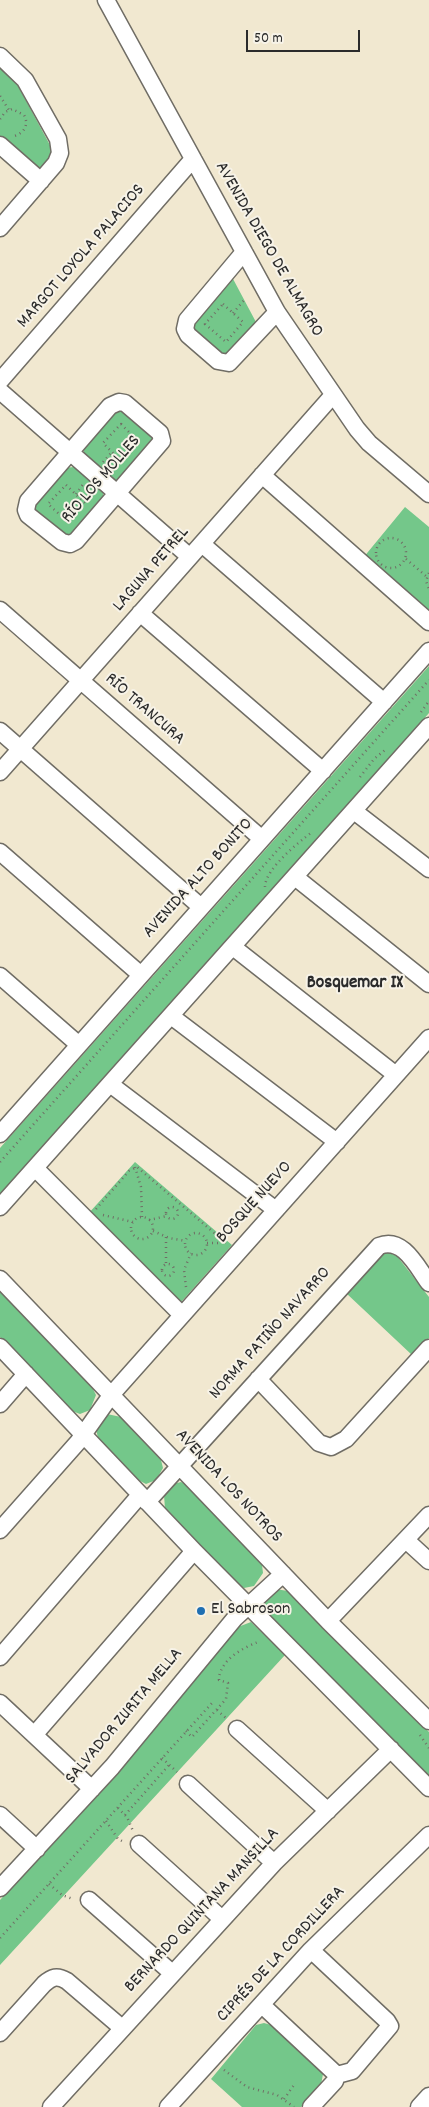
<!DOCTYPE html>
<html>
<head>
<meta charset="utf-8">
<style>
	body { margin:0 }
	#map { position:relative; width:429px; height:2107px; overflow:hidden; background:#f1e8d0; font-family:Dekko,sans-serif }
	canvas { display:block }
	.scale { position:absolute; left:246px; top:30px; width:114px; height:22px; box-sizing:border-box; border:2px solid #2b2b2b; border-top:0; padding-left:6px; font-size:15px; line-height:18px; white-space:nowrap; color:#2b2b2b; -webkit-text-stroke:4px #f7f3e8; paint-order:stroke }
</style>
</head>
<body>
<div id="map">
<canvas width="429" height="2107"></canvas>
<div class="scale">50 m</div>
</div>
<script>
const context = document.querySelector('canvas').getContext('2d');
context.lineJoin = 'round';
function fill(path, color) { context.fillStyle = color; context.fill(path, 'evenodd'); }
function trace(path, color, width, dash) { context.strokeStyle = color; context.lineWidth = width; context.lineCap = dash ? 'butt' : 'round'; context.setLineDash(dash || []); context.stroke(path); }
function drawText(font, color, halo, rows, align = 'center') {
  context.font = font + ' Dekko,sans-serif'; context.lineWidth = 4; context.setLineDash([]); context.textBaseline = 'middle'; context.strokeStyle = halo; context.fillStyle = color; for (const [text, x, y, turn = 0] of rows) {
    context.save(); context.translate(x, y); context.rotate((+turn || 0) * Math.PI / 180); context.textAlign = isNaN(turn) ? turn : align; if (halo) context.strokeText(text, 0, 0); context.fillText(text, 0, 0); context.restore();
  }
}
fill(new Path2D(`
	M 0,68 L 17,84 L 51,147 L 52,154 L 41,167 L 35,169 L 0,138 Z
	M 232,277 L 257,324 L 226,359 L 191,333 L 190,324 Z
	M 119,407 L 156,437 L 124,479 L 114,481 L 84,454 L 84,444 Z
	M 74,467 L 103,493 L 103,503 L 69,540 L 31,510 L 63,468 Z
	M 405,507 L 429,527 L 429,617 L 363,558 Z
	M 429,666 L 429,713 L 0,1195 L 0,1148 Z
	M 135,1162 L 232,1245 L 182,1301 L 174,1302 L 88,1214 Z
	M 387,1252 L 397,1256 L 429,1297 L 429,1338 L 412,1355 L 346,1293 L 382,1254 Z
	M 0,1292 L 92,1387 L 96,1395 L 90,1410 L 80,1414 L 72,1411 L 0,1337 Z
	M 107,1414 L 121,1417 L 161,1460 L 163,1468 L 156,1480 L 146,1484 L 138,1480 L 98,1438 L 96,1429 Z
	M 181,1482 L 189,1486 L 262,1565 L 263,1573 L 254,1586 L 244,1588 L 240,1586 L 165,1509 L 164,1495 L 173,1484 Z
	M 275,1589 L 288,1591 L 429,1732 L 429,1777 L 266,1612 L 264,1602 Z
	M 251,1622 L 285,1655 L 0,1965 L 0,1900 L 112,1779 L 238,1627 Z
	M 264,2023 L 271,2025 L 323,2074 L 321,2085 L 301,2107 L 242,2107 L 211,2079 L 256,2025 Z`), '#74c78a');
const minor = new Path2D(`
	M 106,0 L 277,312 L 357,429 L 369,443 L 429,494
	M 0,56 L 25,80 L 58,139 L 60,153 L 56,163 L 0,228
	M 0,145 L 41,181
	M 244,252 L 187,320 L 185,329 L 188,335 L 218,361 L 229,363 L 277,312
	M 0,381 L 193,159
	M 0,391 L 190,557
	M 119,402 L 125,403 L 160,433 L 162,441 L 76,541 L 70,544 L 62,542 L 28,515 L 26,510 L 28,501 L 110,406 Z
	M 262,475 L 429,622
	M 202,544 L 384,702
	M 0,610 L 262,839
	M 140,613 L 323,771
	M 0,731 L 201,907
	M 0,772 L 333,395
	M 354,811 L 429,869
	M 0,852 L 141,975
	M 295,877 L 429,984
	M 233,947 L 396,1075
	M 0,976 L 79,1045
	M 171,1016 L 337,1142
	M 110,1084 L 276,1210
	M 0,1134 L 429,651
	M 35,1168 L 182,1315
	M 0,1207 L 429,726
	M 0,1279 L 328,1621 L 429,1721
	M 0,1347 L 194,1551 L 429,1788
	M 258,1379 L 319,1443 L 331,1447 L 346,1439 L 429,1348
	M 0,1404 L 26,1374
	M 147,1502 L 379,1246 C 403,1236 417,1267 429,1283
	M 0,1530 L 78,1442 L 112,1394 L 429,1038
	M 407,1541 L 429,1561
	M 328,1621 L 429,1515
	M 0,1657 L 140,1495
	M 0,1703 L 92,1789
	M 237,1729 L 328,1811
	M 35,1734 L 194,1551
	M 188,1784 L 274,1863
	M 0,1815 L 37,1849
	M 139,1844 L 222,1919
	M 0,1888 L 112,1767 L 235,1618 L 283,1574
	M 89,1900 L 172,1973
	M 311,1950 L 387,2021 L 390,2026 L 352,2071 L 337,2075
	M 262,2005 L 337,2075 L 335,2081 L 311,2107
	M 0,2033 L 44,1984 C 52,1977 57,1975 67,1981 L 122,2028
	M 51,2107 L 274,1863 L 391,1749
	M 168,2107 L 311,1950 L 429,1835
	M 419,2107 L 429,2096`);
trace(minor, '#706d65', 19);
trace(new Path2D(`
	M 0,96 L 9,110
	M 0,119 L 5,112 L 12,109 L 24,115 C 29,124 25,133 14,136
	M 223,304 L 243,322 L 226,342 L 205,324 Z
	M 233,313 L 246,298
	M 121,424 L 138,441 L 120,460 L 103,443 Z
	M 103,462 L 112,452
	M 66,485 L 85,503 L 68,522 L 48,504 Z
	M 76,494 L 84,483
	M376 553a15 15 0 1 1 30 0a15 15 0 1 1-30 0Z
	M 406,559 L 427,577
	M 429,573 L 426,581 L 429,589
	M 421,712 L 429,701
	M 360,777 L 374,759 L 385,750
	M 265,887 C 265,869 299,842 312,832
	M 0,1162 L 429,680
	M 135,1167 L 141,1187 L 142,1217
	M166 1213a6 6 0 1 1 12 0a6 6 0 1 1-12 0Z
	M 96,1209 L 129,1171 L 137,1167 L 226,1243
	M 103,1215 L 133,1222
	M131 1228a11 11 0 1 1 22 0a11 11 0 1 1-22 0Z
	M 149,1220 L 167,1216
	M 153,1231 L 169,1238 L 186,1241
	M185 1244a11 11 0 1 1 22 0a11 11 0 1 1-22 0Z
	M 166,1237 L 166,1265
	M 207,1243 L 221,1243
	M162 1270a6 6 0 1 1 12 0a6 6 0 1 1-12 0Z
	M 186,1287 L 184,1270 L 191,1253
	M 217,1710 L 227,1719
	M 186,1731 L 192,1737 L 226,1699 L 228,1683 L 219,1680 C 219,1661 242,1648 258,1642
	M 420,1735 L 429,1748
	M 162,1758 L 177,1772
	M 118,1808 L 127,1817 L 133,1831
	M 125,1815 L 169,1765
	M 106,1821 L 118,1839 L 124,1842
	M 49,1884 L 62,1895 L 73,1899
	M 0,1938 L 212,1703
	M 224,2070 L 247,2087 L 277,2095 L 294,2107
	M 284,2099 L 294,2085`), '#706d65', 2.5, [1, 4]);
trace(minor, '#fff', 16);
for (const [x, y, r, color] of [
	[201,1611,5,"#1f6fb2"]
]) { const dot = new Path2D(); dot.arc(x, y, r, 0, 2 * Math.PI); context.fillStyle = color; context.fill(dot); trace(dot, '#f7f3e8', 2); }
drawText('18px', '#2b2b2b', '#f7f3e8', [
	["AVENIDA DIEGO DE ALMAGRO",268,250,60],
	["MARGOT LOYOLA PALACIOS",82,257,-49],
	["RÍO LOS MOLLES",102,480,-49],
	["LAGUNA PETREL",152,570,-49],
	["RÍO TRANCURA",144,710,41],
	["AVENIDA ALTO BONITO",199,879,-48],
	["BOSQUE NUEVO",255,1203,-48],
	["NORMA PATIÑO NAVARRO",271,1334,-48],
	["AVENIDA LOS NOTROS",228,1487,47],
	["SALVADOR ZURITA MELLA",125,1717,-50],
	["BERNARDO QUINTANA MANSILLA",203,1911,-47],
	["CIPRÉS DE LA CORDILLERA",282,1955,-47]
]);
drawText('18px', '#2b2b2b', '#f7f3e8', [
	["El Sabroson",211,1611]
], 'left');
drawText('bold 19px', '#2b2b2b', '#f7f3e8', [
	["Bosquemar IX",355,984]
]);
</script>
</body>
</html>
